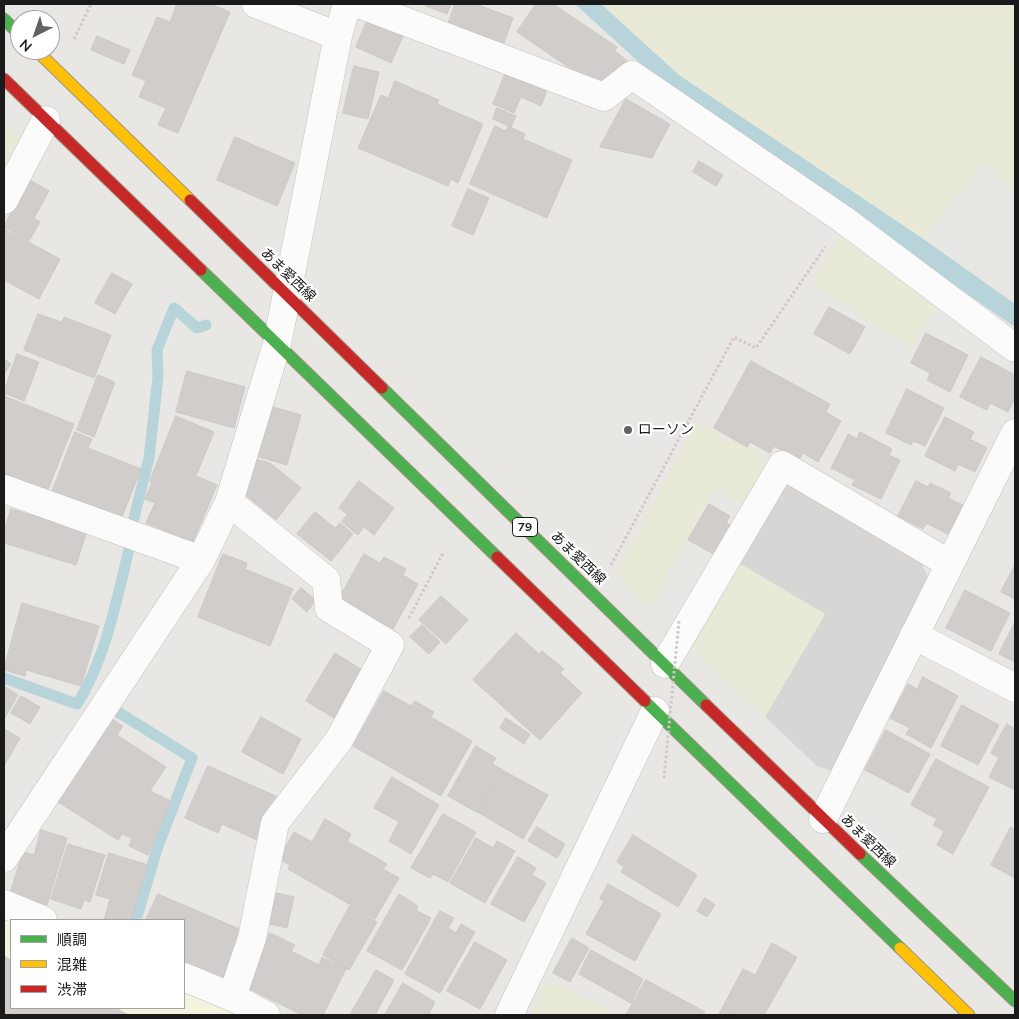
<!DOCTYPE html>
<html>
<head>
<meta charset="utf-8">
<style>
	body { margin:0 }
	#map { position:relative; width:1019px; height:1019px; overflow:hidden; background:#e9e7e3; font-family:Mulish,"Noto Sans JP",sans-serif }
	canvas { display:block }
	.frame { position:absolute; inset:0; border:5px solid #1a1a1a; pointer-events:none }
	.legend { position:absolute; left:10px; top:919px; width:175px; height:90px; box-sizing:border-box; background:#fff; border:1px solid #a3a3a3; margin:0; padding:6px 9px; list-style:none; font-size:15px; color:#1a1a1a }
	.legend li { display:flex; align-items:center; gap:10px; height:25px }
	.legend b { width:25px; border:1px solid #a3a3a3 }
	.north { position:absolute; left:10px; top:10px; width:50px; height:50px; box-sizing:border-box; background:#fff; border:1px solid #a3a3a3; border-radius:50%; rotate:221deg; font-size:14px; font-weight:700; line-height:20px; text-align:center; color:#1a1a1a }
	.north::after { content:''; display:block; margin:auto; width:18px; height:22px; background:#626260; clip-path:polygon(50% 0,100% 100%,50% 72%,0 100%) }
</style>
</head>
<body>
<div id="map">
<canvas width="1019" height="1019"></canvas>
<div class="frame"></div>
<ul class="legend">
<li><b style="height:6px;background:#4caf50"></b>順調</li>
<li><b style="height:6px;background:#ffc107"></b>混雑</li>
<li><b style="height:6px;background:#c62828"></b>渋滞</li>
</ul>
<div class="north">N</div>
</div>
<script>
const context = document.querySelector('canvas').getContext('2d');
context.lineJoin = 'round';
function fill(path, color) { context.fillStyle = color; context.fill(path, 'evenodd'); }
function trace(path, color, width, dash) { context.strokeStyle = color; context.lineWidth = width; context.lineCap = dash ? 'butt' : 'round'; context.setLineDash(dash || []); context.stroke(path); }
function drawText(font, color, halo, rows, align = 'center') {
  context.font = font + ' Mulish,"Noto Sans JP",sans-serif'; context.lineWidth = 4.5; context.setLineDash([]); context.textBaseline = 'middle'; context.strokeStyle = halo; context.fillStyle = color; for (const [text, x, y, turn = 0] of rows) {
    context.save(); context.translate(x, y); context.rotate((+turn || 0) * Math.PI / 180); context.textAlign = isNaN(turn) ? turn : align; if (halo) context.strokeText(text, 0, 0); context.fillText(text, 0, 0); context.restore();
  }
}
fill(new Path2D(`
	M 4,921 L 11,921 L 11,1008 L 184,1008 L 184,989 L 239,1015 L 4,1015 Z`), '#f4f3dd');
fill(new Path2D(`
	M 788,476 L 920,561 L 930,581 L 835,772 L 817,766 L 765,717 L 825,614 L 737,562 Z`), '#d7d6d4');
fill(new Path2D(`
	M 601,4 L 1015,4 L 1015,44 L 1005,51 L 1015,60 L 1015,190 L 984,164 L 922,238 L 679,75 Z
	M 4,122 L 26,143 L 4,185 Z
	M 845,231 L 941,301 L 910,347 L 811,281 Z
	M 696,423 L 773,462 L 747,505 L 713,489 L 651,608 L 617,573 Z
	M 737,562 L 825,614 L 765,717 L 688,645 Z
	M 548,980 L 617,1015 L 530,1015 Z`), '#e8e9d6');
fill(new Path2D(`
	M 575,4 L 601,4 L 679,75 L 922,238 L 1015,304 L 1015,327 L 665,86 Z`), '#b7d4db');
trace(new Path2D(`
	M 133,522 L 149,458 L 158,377 L 157,350 L 174,308 L 197,328 L 206,325
	M 4,678 L 77,704 C 105,661 118,595 130,545
	M 113,709 L 192,758 L 157,849 L 136,920`), '#b7d4db', 11);
const building = new Path2D(`
	M 177,4 L 211,4 L 230,12 L 178,133 L 158,125 L 166,108 L 139,97 L 146,81 L 132,75 L 157,17 L 170,22 Z
	M 427,4 L 451,4 L 447,14 L 426,6 Z
	M 455,4 L 476,4 L 513,18 L 502,48 L 447,27 Z
	M 536,4 L 553,4 L 617,47 L 615,51 L 630,63 L 602,84 L 593,84 L 517,32 Z
	M 368,19 L 404,34 L 391,63 L 356,47 Z
	M 97,36 L 130,50 L 124,64 L 91,50 Z
	M 354,66 L 379,72 L 368,119 L 343,113 Z
	M 508,67 L 549,85 L 541,106 L 521,97 L 514,113 L 493,104 Z
	M 395,81 L 439,100 L 437,104 L 483,124 L 458,183 L 451,179 L 448,186 L 358,148 L 381,95 L 388,98 Z
	M 626,99 L 670,124 L 652,158 L 600,147 Z
	M 497,108 L 516,116 L 511,127 L 493,119 Z
	M 495,126 L 506,131 L 508,126 L 525,134 L 523,139 L 572,160 L 547,218 L 470,184 Z
	M 235,137 L 295,163 L 277,206 L 217,180 Z
	M 699,161 L 723,175 L 716,186 L 693,172 Z
	M 28,179 L 49,191 L 34,218 L 40,222 L 29,241 L 4,227 Z
	M 468,189 L 489,198 L 473,235 L 452,226 Z
	M 4,229 L 60,259 L 39,299 L 4,280 Z
	M 112,273 L 132,284 L 115,314 L 95,303 Z
	M 829,307 L 865,327 L 850,354 L 814,334 Z
	M 38,314 L 62,322 L 64,317 L 111,335 L 94,378 L 24,350 Z
	M 926,333 L 968,355 L 950,392 L 927,380 L 930,373 L 911,363 Z
	M 17,354 L 39,362 L 24,401 L 4,393 Z
	M 981,357 L 1015,375 L 1015,398 L 1008,412 L 990,403 L 987,410 L 960,397 Z
	M 4,359 L 11,364 L 4,374 Z
	M 751,361 L 830,404 L 826,412 L 841,421 L 818,462 L 803,453 L 799,460 L 774,446 L 770,453 L 750,442 L 747,447 L 714,428 Z
	M 187,371 L 245,387 L 234,428 L 176,412 Z
	M 98,375 L 115,382 L 94,437 L 77,430 Z
	M 907,389 L 944,408 L 925,446 L 913,441 L 911,445 L 886,433 Z
	M 4,396 L 74,424 L 45,497 L 4,481 Z
	M 270,406 L 301,415 L 287,465 L 256,456 Z
	M 176,416 L 214,432 L 196,476 L 217,485 L 193,542 L 146,523 L 155,503 L 145,499 L 152,482 L 150,481 Z
	M 945,417 L 974,432 L 970,439 L 987,448 L 975,472 L 958,464 L 955,471 L 925,456 Z
	M 75,432 L 92,439 L 88,448 L 141,469 L 120,522 L 51,495 Z
	M 860,432 L 892,449 L 889,455 L 900,460 L 881,499 L 852,485 L 855,480 L 831,468 L 848,434 L 857,439 Z
	M 252,458 L 270,463 L 301,488 L 276,520 L 243,493 Z
	M 359,481 L 394,508 L 374,535 L 339,508 Z
	M 916,481 L 928,487 L 930,483 L 951,493 L 948,498 L 963,505 L 948,534 L 926,523 L 923,529 L 898,516 Z
	M 709,504 L 730,516 L 726,523 L 732,526 L 715,555 L 688,540 Z
	M 11,509 L 87,531 L 76,565 L 4,543 L 4,533 Z
	M 315,512 L 335,528 L 340,523 L 353,534 L 331,561 L 297,534 Z
	M 347,515 L 363,528 L 358,535 L 342,522 Z
	M 223,554 L 247,563 L 245,569 L 293,589 L 270,646 L 198,617 Z
	M 364,554 L 380,563 L 384,557 L 406,569 L 403,575 L 418,584 L 393,629 L 339,599 Z
	M 1015,565 L 1015,599 L 1001,592 Z
	M 301,588 L 316,600 L 307,612 L 292,599 Z
	M 965,590 L 1010,613 L 991,651 L 946,628 Z
	M 441,596 L 468,620 L 446,644 L 419,620 Z
	M 22,603 L 99,626 L 81,686 L 26,670 L 25,676 L 4,670 Z
	M 1015,622 L 1015,662 L 999,654 Z
	M 422,625 L 440,642 L 429,654 L 410,637 Z
	M 516,633 L 539,654 L 542,651 L 564,669 L 560,673 L 582,693 L 540,740 L 473,680 Z
	M 335,653 L 364,671 L 336,719 L 306,701 Z
	M 923,677 L 958,696 L 931,748 L 906,734 L 910,728 L 890,718 L 908,684 L 917,689 Z
	M 4,686 L 18,695 L 4,719 Z
	M 384,691 L 411,706 L 415,701 L 434,712 L 431,717 L 472,741 L 441,796 L 353,746 Z
	M 21,696 L 40,707 L 30,724 L 11,713 Z
	M 962,705 L 999,725 L 978,765 L 941,746 Z
	M 109,717 L 123,726 L 117,735 L 166,767 L 150,791 L 171,801 L 148,855 L 129,846 L 132,838 L 122,834 L 118,840 L 55,800 Z
	M 261,717 L 301,739 L 283,774 L 242,752 Z
	M 506,718 L 530,734 L 524,744 L 500,728 Z
	M 1007,724 L 1015,729 L 1015,786 L 1013,789 L 989,777 L 999,758 L 991,753 Z
	M 4,729 L 20,738 L 4,766 Z
	M 886,730 L 930,754 L 909,793 L 865,770 Z
	M 476,746 L 496,758 L 492,764 L 503,770 L 478,813 L 448,796 Z
	M 936,759 L 989,787 L 953,854 L 937,845 L 944,831 L 933,825 L 937,819 L 911,805 Z
	M 208,766 L 278,797 L 259,841 L 222,824 L 218,833 L 185,818 Z
	M 504,771 L 548,795 L 523,839 L 479,813 Z
	M 392,777 L 439,805 L 411,854 L 389,841 L 399,822 L 374,808 Z
	M 443,814 L 476,832 L 448,882 L 433,874 L 430,878 L 411,868 Z
	M 325,819 L 351,834 L 347,841 L 387,864 L 383,869 L 399,878 L 375,919 L 288,869 L 290,865 L 279,859 L 294,832 L 312,842 Z
	M 537,827 L 565,844 L 557,858 L 528,841 Z
	M 1011,827 L 1015,830 L 1015,878 L 991,865 Z
	M 41,830 L 67,838 L 47,905 L 10,893 L 23,852 L 34,855 Z
	M 633,835 L 697,875 L 678,907 L 621,872 L 624,867 L 617,862 Z
	M 476,838 L 493,848 L 497,841 L 515,851 L 485,903 L 450,883 Z
	M 68,844 L 105,855 L 90,902 L 84,900 L 81,909 L 51,899 Z
	M 109,853 L 148,865 L 131,920 L 104,920 L 110,899 L 96,895 Z
	M 518,857 L 536,868 L 532,875 L 546,883 L 524,922 L 491,904 Z
	M 608,884 L 661,914 L 635,961 L 586,934 L 604,901 L 600,899 Z
	M 272,892 L 294,897 L 287,928 L 265,923 Z
	M 158,894 L 244,931 L 221,982 L 184,966 L 184,920 L 146,920 Z
	M 399,894 L 418,906 L 416,910 L 431,918 L 402,970 L 367,951 Z
	M 705,898 L 715,905 L 707,917 L 697,911 Z
	M 350,906 L 377,922 L 349,970 L 323,955 Z
	M 440,911 L 454,918 L 448,928 L 456,933 L 461,924 L 475,932 L 440,993 L 405,974 Z
	M 270,933 L 295,945 L 291,951 L 319,965 L 322,957 L 346,969 L 323,1015 L 302,1015 L 244,986 Z
	M 572,938 L 589,948 L 570,982 L 553,973 Z
	M 475,942 L 507,960 L 480,1009 L 447,991 Z
	M 772,943 L 797,957 L 764,1015 L 719,1014 L 743,969 L 755,975 Z
	M 591,950 L 643,979 L 631,1003 L 579,974 Z
	M 4,956 L 11,960 L 11,1008 L 115,1008 L 129,1015 L 4,1015 Z
	M 376,970 L 394,980 L 375,1015 L 350,1015 Z
	M 646,980 L 705,1012 L 703,1015 L 626,1015 Z
	M 403,983 L 435,1002 L 429,1013 L 433,1015 L 385,1015 Z`);
fill(building, '#d0cdca');
trace(building, '#ccc8c4', 1);
const street = new Path2D(`
	M 256,4 L 338,36
	M 359,4 L 604,97 L 632,75 L 844,220 L 1015,348
	M 4,200 L 46,120
	M 4,489 L 201,560
	M 229,502 L 326,580 L 329,608 L 390,645 L 339,740 L 275,823 L 252,938 L 232,997
	M 914,635 L 1015,688
	M 665,664 L 782,465 L 950,564
	M 823,819 L 1015,433
	M 4,858 L 201,560 L 229,502 L 277,344 L 338,36 L 347,4
	M 4,904 L 43,920
	M 184,977 L 232,997 L 266,1015
	M 509,1015 L 655,711`);
const fast = new Path2D(`
	M 4,19 L 20,35
	M 201,270 L 497,557
	M 382,388 L 706,705
	M 645,701 L 900,948
	M 860,854 L 1015,1001`);
const slow = new Path2D(`
	M 36,50 L 190,200
	M 900,948 L 969,1015`);
const jam = new Path2D(`
	M 4,79 L 201,270
	M 190,200 L 382,388
	M 497,557 L 645,701
	M 706,705 L 860,854`);
trace(street, '#c1c0bf', 29);
trace(fast, '#9e9481', 13);
trace(slow, '#9e9481', 13);
trace(jam, '#9e9481', 13);
trace(new Path2D(`
	M 74,39 L 91,4
	M 611,565 L 734,337 L 756,348 L 825,247
	M 409,618 L 443,553`), '#d4c6c4', 3, [2.5, 2.5]);
trace(street, '#fcfbfb', 28);
trace(fast, '#4caf50', 11);
trace(slow, '#ffc107', 11);
trace(jam, '#c62828', 11);
trace(new Path2D(`
	M 664,778 L 679,621`), '#d4c6c4', 3, [2.5, 2.5]);
for (const [x, y, r, color] of [
	[628,430,5,"#626260"]
]) { const dot = new Path2D(); dot.arc(x, y, r, 0, 2 * Math.PI); context.fillStyle = color; context.fill(dot); trace(dot, '#fff', 2); }
for (const [x, y, w] of [
	[525,527,25]
]) { const box = new Path2D(); box.roundRect(x - w / 2, y - 9.5, w, 19, 4); context.fillStyle = '#fff'; context.fill(box); trace(box, '#1a1a1a', 1); }
drawText('bold 12px', '#1a1a1a', null, [
	["79",525,527]
]);
drawText('14px', '#1a1a1a', '#fff', [
	["あま愛西線",288,275,44],
	["あま愛西線",578,558,44],
	["あま愛西線",868,841,44]
]);
drawText('14px', '#1a1a1a', '#fff', [
	["ローソン",638,430]
], 'left');
</script>
</body>
</html>
